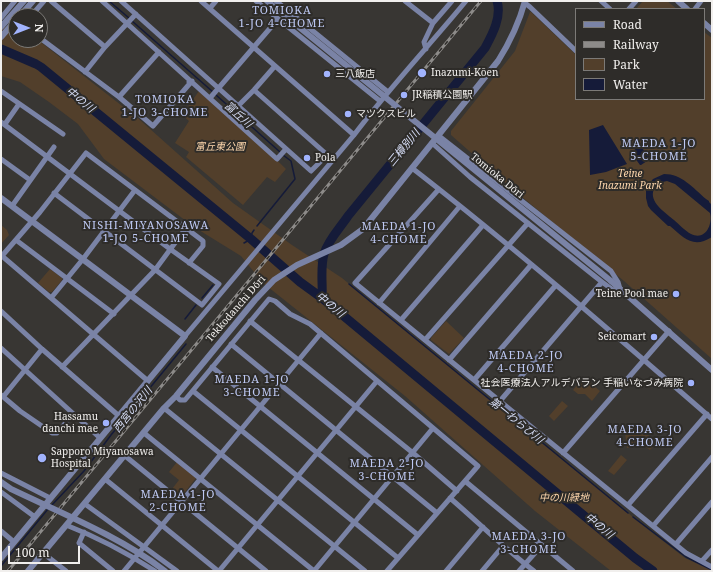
<!DOCTYPE html>
<html>
<head>
<meta charset="utf-8">
<style>
	body { margin:0 }
	#map { position:relative; width:713px; height:572px; overflow:hidden; background:#383633; font-family:"Noto Serif",serif }
	canvas { display:block }
	.frame { position:absolute; inset:0; border:2px solid #f1efed; pointer-events:none }
	.legend { position:absolute; left:575px; top:8px; width:130px; height:92px; box-sizing:border-box; background:#2e2c29; border:1px solid #7c7a77; margin:0; padding:5px 7px; list-style:none; font-size:12px; color:#f1efed }
	.legend li { display:flex; align-items:center; gap:8px; height:20px }
	.legend b { width:20px; border:1px solid #7c7a77 }
	.north { position:absolute; left:8px; top:8px; width:40px; height:40px; box-sizing:border-box; background:#2e2c29; border:1px solid #7c7a77; border-radius:50%; rotate:90deg; font-size:11px; font-weight:700; line-height:16px; text-align:center; color:#f1efed }
	.north::after { content:''; display:block; margin:auto; width:14px; height:18px; background:#a1b3fd; clip-path:polygon(50% 0,100% 100%,50% 72%,0 100%) }
	.scale { position:absolute; left:8px; top:546px; width:72px; height:18px; box-sizing:border-box; border:2px solid #f1efed; border-top:0; padding-left:5px; font-size:12px; line-height:14px; white-space:nowrap; color:#f1efed; -webkit-text-stroke:3px #2e2c29; paint-order:stroke }
</style>
</head>
<body>
<div id="map">
<canvas width="713" height="572"></canvas>
<div class="frame"></div>
<ul class="legend">
<li><b style="height:5px;background:#7a83a6"></b>Road</li>
<li><b style="height:5px;background:#8d8b89"></b>Railway</li>
<li><b style="height:11px;background:#523f2b"></b>Park</li>
<li><b style="height:11px;background:#151b39"></b>Water</li>
</ul>
<div class="north">N</div>
<div class="scale">100 m</div>
</div>
<script>
const context = document.querySelector('canvas').getContext('2d');
context.lineJoin = 'round';
function fill(path, color) { context.fillStyle = color; context.fill(path, 'evenodd'); }
function trace(path, color, width, dash) { context.strokeStyle = color; context.lineWidth = width; context.lineCap = dash ? 'butt' : 'round'; context.setLineDash(dash || []); context.stroke(path); }
function drawText(font, color, halo, rows, align = 'center') {
  context.font = font + ' "Noto Serif","Noto Sans JP",serif'; context.lineWidth = 4; context.setLineDash([]); context.textBaseline = 'middle'; context.strokeStyle = halo; context.fillStyle = color; for (const [text, x, y, turn = 0] of rows) {
    context.save(); context.translate(x, y); context.rotate((+turn || 0) * Math.PI / 180); context.textAlign = isNaN(turn) ? turn : align; if (halo) context.strokeText(text, 0, 0); context.fillText(text, 0, 0); context.restore();
  }
}
fill(new Path2D(`
	M 643,1 L 667,1 L 677,9 L 636,9 Z
	M 530,12 L 531,12 L 576,55 L 576,99 L 704,99 L 704,32 L 712,38 L 712,359 L 624,281 L 510,187 L 451,135 L 451,131 L 515,51 Z
	M 1,26 L 16,30 L 16,40 L 38,40 L 140,120 L 233,203 L 292,245 L 342,278 L 650,531 L 685,558 L 712,570 L 712,571 L 611,571 L 535,511 L 405,396 L 263,283 L 241,256 L 194,227 L 104,159 L 78,124 L 49,102 L 20,82 L 1,76 Z
	M 199,91 L 241,125 L 286,169 L 275,182 L 267,177 L 243,205 L 186,157 L 189,152 L 175,143 L 189,121 L 182,115 Z
	M 1,225 L 7,230 L 9,235 L 1,244 Z
	M 50,269 L 62,278 L 62,280 L 52,292 L 49,292 L 38,283 Z
	M 446,321 L 464,338 L 449,354 L 431,340 L 431,338 Z
	M 584,377 L 600,391 L 592,401 L 585,394 L 578,394 L 573,390 Z
	M 562,401 L 568,406 L 554,421 L 549,416 Z
	M 632,425 L 636,425 L 657,442 L 650,450 L 644,446 L 627,448 L 625,433 Z
	M 621,455 L 627,460 L 614,475 L 608,471 Z
	M 177,462 L 196,478 L 181,497 L 172,489 L 179,480 L 169,472 Z`), '#523f2b');
fill(new Path2D(`
	M 603,125 L 627,164 L 606,172 L 590,175 L 589,130 Z
	M 639,146 L 641,147 L 650,157 L 650,159 L 641,165 L 640,165 L 632,154 L 632,152 Z
	M 664,174 C 682,174 693,188 706,199 L 709,201 L 709,202 L 712,205 L 712,237 C 693,249 684,238 670,226 L 668,226 L 651,210 L 648,206 L 646,198 L 646,189 L 649,184 L 653,179 ZM 667,181 L 675,184 L 710,213 C 713,225 705,241 691,234 C 685,231 679,224 674,220 C 666,213 648,202 654,189 C 657,184 661,182 667,181 Z`), '#151b39');
trace(new Path2D(`
	M 109,1 L 129,18
	M 132,21 L 213,92
	M 216,95 L 280,152
	M 257,226 L 295,179 L 291,161 L 283,155
	M 244,243 L 251,239 L 252,233 L 254,230
	M 349,284 L 628,513
	M 202,298 L 213,285
	M 185,319 L 196,305
	M 51,506 L 84,471 L 111,435 L 186,344
	M 633,517 L 686,557 L 712,570
	M 1,566 L 48,509`), '#151b39', 1.5);
trace(new Path2D(`
	M 1,49 L 36,64 L 41,67 L 251,239 L 300,282 L 322,298 L 635,558 L 653,571
	M 322,298 C 323,284 320,268 324,254 C 328,240 340,228 348,216 L 485,48 C 492,35 502,17 497,1`), '#151b39', 9);
trace(new Path2D(`
	M 51,1 L 105,47
	M 102,1 L 277,159 L 286,149
	M 121,1 L 311,171 L 327,155
	M 201,1 L 354,135
	M 256,1 L 380,101
	M 276,1 L 388,92
	M 405,1 L 433,23
	M 601,1 L 610,9
	M 525,3 L 530,7 L 576,51
	M 210,8 L 216,1
	M 629,9 L 636,1
	M 695,9 L 701,1
	M 31,16 L 44,1
	M 1,18 L 15,1
	M 40,38 L 119,97 L 153,126 L 192,81 L 189,82
	M 426,49 L 424,42 L 433,23 L 452,1
	M 85,72 L 105,47 L 136,14
	M 254,90 L 333,160
	M 1,91 L 63,134
	M 119,97 L 159,52
	M 210,98 L 278,19
	M 238,106 L 254,90 L 275,66
	M 1,122 L 170,249 L 219,284 L 202,305 L 54,193
	M 5,124 L 19,104
	M 432,143 L 470,177 L 602,282 L 613,290 L 620,289 L 618,282 L 611,271 L 439,136
	M 1,159 L 30,180
	M 412,168 C 515,248 613,333 712,419
	M 439,189 L 355,283 L 686,553 L 712,567
	M 12,206 L 54,147
	M 16,240 L 114,314
	M 2,256 L 148,381
	M 1,257 L 40,212 L 86,153 L 203,241 L 203,246 L 189,263
	M 51,298 L 83,259 L 135,190
	M 379,303 L 460,206
	M 1,311 L 42,349 L 119,416
	M 401,320 L 483,225
	M 250,321 L 413,453 L 457,491
	M 185,336 L 354,135 C 389,88 429,46 466,1
	M 425,340 L 528,223
	M 231,344 L 437,513
	M 1,348 L 100,438
	M 449,360 L 531,265
	M 62,367 L 155,270 L 186,228
	M 212,367 L 418,535
	M 474,380 L 556,285
	M 193,391 L 398,558
	M 1,395 L 20,411 L 52,433 L 57,433 L 73,414
	M 176,396 L 180,400 L 185,400 L 269,299 L 275,301 L 290,314 L 310,324 L 478,466 L 387,571
	M 3,397 L 42,349
	M 500,401 L 602,282
	M 164,408 L 365,571
	M 144,433 L 314,571
	M 563,453 L 669,331
	M 124,455 L 266,571
	M 1,473 L 50,498
	M 105,479 L 218,571
	M 465,481 L 573,571
	M 1,492 L 35,517
	M 450,498 C 478,522 504,548 534,571
	M 85,504 L 177,571
	M 628,505 L 707,414
	M 66,525 C 97,537 127,553 155,571
	M 653,526 L 712,457
	M 1,531 L 14,542
	M 84,532 L 79,543 L 113,571
	M 676,544 L 712,502
	M 43,553 L 66,571
	M 702,561 L 712,550
	M 124,571 L 321,333
	M 219,571 L 377,381
	M 314,571 L 433,428
	M 446,571 L 483,527
	M 482,571 L 503,546
	M 519,571 L 542,545`), '#7a83a6', 5);
trace(new Path2D(`
	M 678,1 L 687,9
	M 20,16 L 33,1
	M 704,23 L 712,30
	M 1,198 L 185,336 L 1,558
	M 611,281 L 712,370
	M 28,571 L 164,408 L 176,396 L 255,300 L 274,280 L 297,265 L 341,245 L 363,229 L 498,61 C 510,42 519,23 525,1`), '#7a83a6', 6);
const rail = new Path2D(`
	M 8,571 L 481,1`);
trace(rail, '#8d8b89', 3);
trace(rail, '#2e2c29', 1.5, [4.5]);
trace(new Path2D(`
	M 267,1 L 611,281
	M 1,27 L 24,1
	M 1,37 L 16,20
	M 1,482 L 11,489 C 61,513 121,537 165,571`), '#7a83a6', 6);
for (const [x, y, r, color] of [
	[422,73,5,"#a1b3fd"],
	[327,74,4,"#a1b3fd"],
	[404,95,4,"#a1b3fd"],
	[348,114,4,"#a1b3fd"],
	[307,158,4,"#a1b3fd"],
	[676,294,4,"#a1b3fd"],
	[654,337,4,"#a1b3fd"],
	[691,383,4,"#a1b3fd"],
	[106,423,4,"#a1b3fd"],
	[42,458,5,"#a1b3fd"]
]) { const dot = new Path2D(); dot.arc(x, y, r, 0, 2 * Math.PI); context.fillStyle = color; context.fill(dot); trace(dot, '#2e2c29', 1.5); }
drawText('10px', '#f1efed', '#2e2c29', [
	["Inazumi-Kōen",431,73],
	["三八飯店",335,74],
	["JR稲積公園駅",412,95],
	["マツクスビル",356,114],
	["Pola",315,158],
	["Teine Pool mae",668,294,"right"],
	["Seicomart",646,337,"right"],
	["社会医療法人アルデバラン 手稲いなづみ病院",683,383,"right"],
	["Hassamu",98,417,"right"],
	["danchi mae",98,429,"right"],
	["Sapporo Miyanosawa",51,452],
	["Hospital",51,464]
], 'left');
drawText('italic 10px', '#fdd6ac', '#2e2c29', [
	["富丘東公園",220,147],
	["Teine",630,174],
	["Inazumi Park",630,186],
	["中の川緑地",564,498]
]);
drawText('10px', '#f1efed', '#2e2c29', [
	["Tomioka Dōri",497,176,39],
	["Tekkodanchi Dōri",236,309,-49]
]);
context.letterSpacing = '1px';
drawText('11px', '#bec9f3', '#2e2c29', [
	["TOMIOKA",282,11],
	["1-JO 4-CHOME",282,24],
	["TOMIOKA",165,100],
	["1-JO 3-CHOME",165,113],
	["MAEDA 1-JO",659,144],
	["5-CHOME",659,157],
	["NISHI-MIYANOSAWA",146,226],
	["1-JO 5-CHOME",146,239],
	["MAEDA 1-JO",399,227],
	["4-CHOME",399,240],
	["MAEDA 2-JO",526,356],
	["4-CHOME",526,369],
	["MAEDA 1-JO",252,380],
	["3-CHOME",252,393],
	["MAEDA 3-JO",645,430],
	["4-CHOME",645,443],
	["MAEDA 2-JO",387,464],
	["3-CHOME",387,477],
	["MAEDA 1-JO",178,495],
	["2-CHOME",178,508],
	["MAEDA 3-JO",529,537],
	["3-CHOME",529,550]
]);
context.letterSpacing = '0px';
drawText('italic 11px', '#d5dcf5', '#2e2c29', [
	["中の川",80,100,39],
	["富丘川",238,115,42],
	["三樽別川",404,148,-51],
	["中の川",330,305,39],
	["西宮の沢川",133,410,-51],
	["第一わらび川",516,421,39],
	["中の川",599,526,39]
]);
</script>
</body>
</html>
